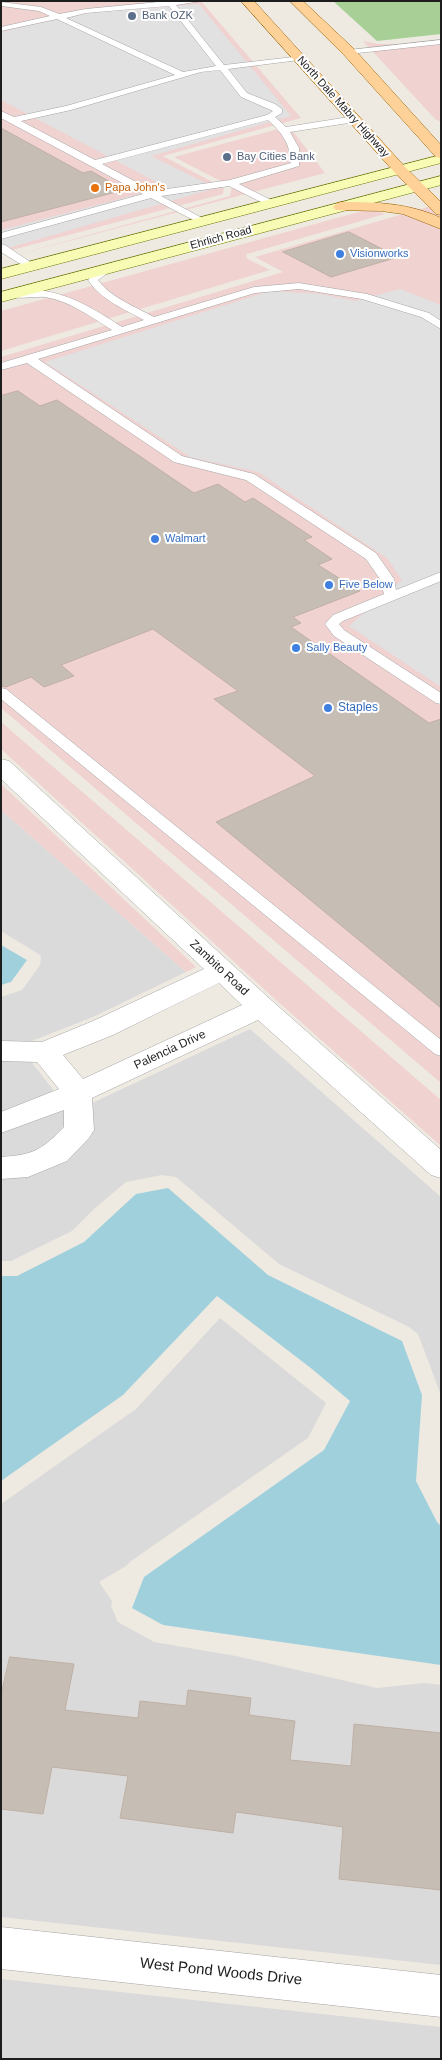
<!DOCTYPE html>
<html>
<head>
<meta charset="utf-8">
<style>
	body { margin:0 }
	#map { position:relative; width:442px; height:2060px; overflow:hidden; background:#eeeae2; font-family:Helvetica,sans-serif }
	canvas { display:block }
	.frame { position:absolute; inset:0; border:2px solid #1d1d1d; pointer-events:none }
</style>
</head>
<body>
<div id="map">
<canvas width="442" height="2060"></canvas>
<div class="frame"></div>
</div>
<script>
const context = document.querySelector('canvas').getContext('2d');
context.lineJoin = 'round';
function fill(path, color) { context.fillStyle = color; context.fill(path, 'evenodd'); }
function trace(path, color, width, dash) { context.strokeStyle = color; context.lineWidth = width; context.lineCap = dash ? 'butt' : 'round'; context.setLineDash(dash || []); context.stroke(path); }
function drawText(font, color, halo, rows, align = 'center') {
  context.font = font + ' Helvetica,sans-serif'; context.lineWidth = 4; context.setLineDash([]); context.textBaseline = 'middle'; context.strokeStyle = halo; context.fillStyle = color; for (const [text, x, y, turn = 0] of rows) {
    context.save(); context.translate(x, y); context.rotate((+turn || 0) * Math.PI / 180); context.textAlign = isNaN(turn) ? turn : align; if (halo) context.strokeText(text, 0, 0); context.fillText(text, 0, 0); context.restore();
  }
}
fill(new Path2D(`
	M 1,810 L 186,972 L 93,1017 L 19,1046 L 71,1113 L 250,1029 L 441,1197 L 441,1395 L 418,1334 L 409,1327 L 279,1264 L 176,1177 L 162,1175 L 126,1182 L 95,1208 L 72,1231 L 11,1261 L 1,1261 L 1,997 L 22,990 L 40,965 L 41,958 L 40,955 L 1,931 Z
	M 220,1318 L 326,1403 L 308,1438 L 131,1561 L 126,1566 L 99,1582 L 112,1601 L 111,1606 L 118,1622 L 154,1642 L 236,1656 L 377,1688 L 424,1683 L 441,1685 L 441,1965 L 1,1917 L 1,1504 L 136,1409 Z
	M 1,1979 L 441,2027 L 441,2059 L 1,2059 Z`), '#dbdada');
fill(new Path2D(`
	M 1,1 L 201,1 L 301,118 L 163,156 L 224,188 L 223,194 L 1,253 Z
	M 441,40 L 441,122 L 435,119 L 363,41 L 378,44 L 426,44 Z
	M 289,126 L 325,173 L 1,259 L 230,196 L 232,187 L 174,157 Z
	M 441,203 L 441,1083 L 1,708 L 1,357 L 283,272 L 255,257 Z
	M 373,210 L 385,214 L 247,254 L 246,256 L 248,259 L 270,270 L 1,351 L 1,311 L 362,211 Z
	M 1,722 L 441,1100 L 441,1146 L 276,1000 L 1,749 Z
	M 1,784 L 196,967 L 186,972 L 1,810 Z`), '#f0d2d1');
fill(new Path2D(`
	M 333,1 L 441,1 L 441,34 L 377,41 Z`), '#a7cf96');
fill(new Path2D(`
	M 199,4 L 291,116 L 151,156 L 216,188 L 1,250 L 1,230 L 166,187 L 1,100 L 1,32 L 79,14 Z
	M 400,289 L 441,305 L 441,687 L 349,626 L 402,580 L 387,558 L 258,472 L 190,457 L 45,362 L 270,291 L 320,294 L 356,301 Z`), '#e1e1e1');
fill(new Path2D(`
	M 1,945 L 27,960 L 11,982 L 1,985 Z
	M 168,1188 L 268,1275 L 402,1341 L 422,1395 L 416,1481 L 437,1522 L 441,1526 L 441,1665 L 163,1625 L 132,1608 L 144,1577 L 324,1450 L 350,1401 L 312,1369 L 217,1296 L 123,1395 L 1,1481 L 1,1276 L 17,1276 L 84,1242 L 136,1194 Z`), '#a1d0dd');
const building = new Path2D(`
	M 1,128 L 83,173 L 91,171 L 124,190 L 1,222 Z
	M 349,232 L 398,257 L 331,277 L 283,252 Z
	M 18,391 L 40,406 L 57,400 L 194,493 L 218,484 L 245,502 L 253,498 L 312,537 L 304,540 L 332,559 L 318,565 L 360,591 L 293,617 L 301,623 L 291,627 L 429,723 L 441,719 L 441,1008 L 216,822 L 315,776 L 214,699 L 238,691 L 153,629 L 61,665 L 74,676 L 44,687 L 31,677 L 6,687 L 1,686 L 1,396 Z
	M 10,1657 L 74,1664 L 65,1710 L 138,1718 L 140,1701 L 186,1706 L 188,1690 L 251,1698 L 249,1715 L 295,1721 L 290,1760 L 351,1766 L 354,1724 L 441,1733 L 441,1890 L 339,1879 L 343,1827 L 236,1812 L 233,1833 L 120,1818 L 128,1776 L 52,1767 L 43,1814 L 1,1809 L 1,1695 Z`);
fill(building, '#c6bdb5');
trace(building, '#c0b0a4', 1);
const lane = new Path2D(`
	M 169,1 L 202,1 L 176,5 L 224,65 L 302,56 L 303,58 L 299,60 L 228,69 L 247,93 L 275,104 L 282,109 L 282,113 L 275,117 L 286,127 L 355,116 L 359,119 L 355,122 L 290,132 L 299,148 L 299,166 L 239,184 L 275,202 L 275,206 L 269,206 L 229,186 L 161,196 L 206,220 L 206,224 L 203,225 L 151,198 L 1,239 L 1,233 L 143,194 L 1,118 L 1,111 L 14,117 L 66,106 L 175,75 L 57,19 L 1,31 L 1,27 L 50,16 L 39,11 L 1,6 L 1,2 L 41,7 L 59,14 L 86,9 ZM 169,6 L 216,66 L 183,72 L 66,18 L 86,13 ZM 220,70 L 241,97 L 273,111 L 267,115 L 95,160 L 21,121 L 71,110 L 201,72 ZM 268,120 C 282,133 290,143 291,163 L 230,180 L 153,191 L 102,164 Z
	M 441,40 L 441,44 L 349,54 L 345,52 L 349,50 Z
	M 1,244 L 5,245 L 36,266 L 35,268 L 27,268 L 1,252 Z
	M 111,264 L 116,267 L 98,280 C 111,298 136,307 154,317 L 254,287 L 299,283 L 367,294 L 429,313 L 441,321 L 441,329 L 421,317 L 362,299 L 299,289 L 255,293 L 38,359 L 182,456 L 254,474 L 376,553 L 394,579 L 396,590 L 441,572 L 441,581 L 343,621 L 339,624 L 344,630 L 441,693 L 441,704 L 436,703 L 334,636 L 325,624 L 333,615 L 384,594 L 380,579 L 366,559 L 246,480 L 174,462 L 27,363 L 1,370 L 1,363 L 112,330 C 91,317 70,301 45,297 C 34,296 14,301 7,294 L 8,292 C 51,282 88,305 122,327 L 144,320 C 124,309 101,300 88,280 L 97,270 Z
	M 1,688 L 6,689 L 441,1040 L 441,1056 L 435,1054 L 1,699 Z`);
const street = new Path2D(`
	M 1,759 L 9,761 L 271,1000 L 441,1150 L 441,1178 L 431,1175 L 258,1020 L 92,1098 L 94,1130 L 89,1138 L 67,1161 L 28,1177 L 1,1179 L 1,1157 C 33,1155 42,1150 64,1127 L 64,1110 L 1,1133 L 1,1112 L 59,1089 L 37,1062 L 1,1061 L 1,1041 L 42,1042 L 93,1021 L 204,969 L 1,779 ZM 219,983 L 242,1005 L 83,1079 L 63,1055 L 113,1035 Z
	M 1,1927 L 441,1975 L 441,2017 L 1,1969 Z`);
const secondary = new Path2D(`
	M 441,155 L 441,163 L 1,279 L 1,269 Z
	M 441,176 L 441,185 L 1,302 L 1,292 Z`);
const primary = new Path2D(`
	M 241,1 L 254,1 L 406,168 L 441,202 L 441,215 L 436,214 L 396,174 Z
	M 290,1 L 303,1 L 354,49 L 441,145 L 441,158 L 436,157 L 344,55 Z
	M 341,202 C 376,202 409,203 441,218 L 441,229 L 403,214 L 381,211 L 336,210 L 333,207 L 336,204 Z`);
trace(lane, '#a4a4a4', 1);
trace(street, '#a4a4a4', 1);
trace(secondary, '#6a7602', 1);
trace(primary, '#966300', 1);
fill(lane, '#fff');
fill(street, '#fff');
fill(secondary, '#f8fbb4');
fill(primary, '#fed198');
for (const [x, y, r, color] of [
	[132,16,5,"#5c6f8a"],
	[227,157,5,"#5c6f8a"],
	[95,188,5,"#e8710a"],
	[340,254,5,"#3f7fe0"],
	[155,539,5,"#3f7fe0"],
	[329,585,5,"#3f7fe0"],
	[296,648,5,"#3f7fe0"],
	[328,708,5,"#3f7fe0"]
]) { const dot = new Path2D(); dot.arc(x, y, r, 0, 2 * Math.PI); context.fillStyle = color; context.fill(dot); trace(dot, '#fff', 2); }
drawText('11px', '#4e5e75', '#fff', [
	["Bank OZK",142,16],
	["Bay Cities Bank",237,157]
], 'left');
drawText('11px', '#1d1d1d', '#fff', [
	["North Dale Mabry Highway",343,107,48],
	["Ehrlich Road",221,238,-15]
]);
drawText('11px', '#c56008', '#fff', [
	["Papa John's",105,188]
], 'left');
drawText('11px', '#366cbe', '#fff', [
	["Visionworks",350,254],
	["Walmart",165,539],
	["Five Below",339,585],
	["Sally Beauty",306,648]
], 'left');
drawText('12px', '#366cbe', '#fff', [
	["Staples",338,708]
], 'left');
drawText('12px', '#1d1d1d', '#fff', [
	["Zambito Road",219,968,43],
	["Palencia Drive",170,1050,-25]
]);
drawText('15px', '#1d1d1d', '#fff', [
	["West Pond Woods Drive",221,1972,6]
]);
</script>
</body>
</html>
